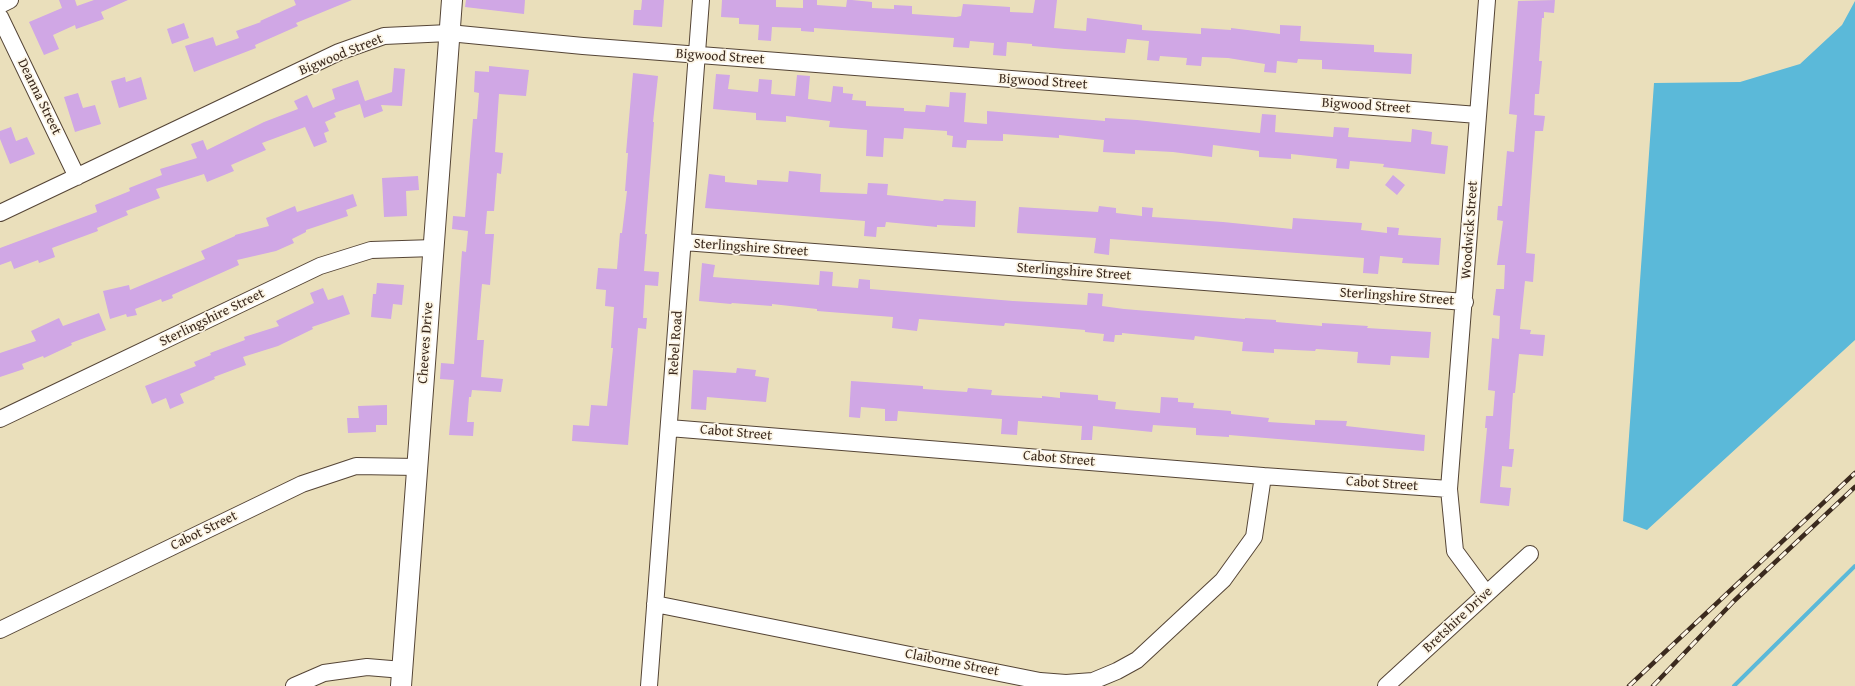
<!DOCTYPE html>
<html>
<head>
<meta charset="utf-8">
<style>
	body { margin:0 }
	canvas { display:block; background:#eadfbb }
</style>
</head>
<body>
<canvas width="1855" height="686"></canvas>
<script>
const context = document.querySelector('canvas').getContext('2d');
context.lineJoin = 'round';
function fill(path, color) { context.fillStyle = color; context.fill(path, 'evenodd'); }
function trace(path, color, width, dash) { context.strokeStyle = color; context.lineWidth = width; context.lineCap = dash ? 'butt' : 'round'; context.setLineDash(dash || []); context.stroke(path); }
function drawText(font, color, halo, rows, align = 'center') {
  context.font = font + ' "Gentium Book Plus",serif'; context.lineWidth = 3.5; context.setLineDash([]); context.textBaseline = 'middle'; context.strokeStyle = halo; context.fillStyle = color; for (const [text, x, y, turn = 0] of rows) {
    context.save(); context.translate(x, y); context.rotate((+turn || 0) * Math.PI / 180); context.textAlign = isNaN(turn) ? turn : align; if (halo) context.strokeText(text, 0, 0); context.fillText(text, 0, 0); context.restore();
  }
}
fill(new Path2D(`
	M 1855,1 L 1855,340 L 1647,530 L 1623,521 L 1654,83 L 1740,82 L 1800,64 L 1842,25 Z`), '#5bb9d9');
trace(new Path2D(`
	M 1734,686 L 1855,566`), '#5bb9d9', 4);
fill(new Path2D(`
	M 59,0 L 75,0 L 77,6 L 94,0 L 128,0 L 101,12 L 104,19 L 76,29 L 75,25 L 53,35 L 59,49 L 44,55 L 29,22 L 62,8 Z
	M 294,0 L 352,0 L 296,23 L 298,26 L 255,45 L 256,48 L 194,72 L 185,46 L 213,37 L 216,46 L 239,38 L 236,31 L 261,22 L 260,21 L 296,5 Z
	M 466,0 L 525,0 L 524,14 L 465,7 Z
	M 642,0 L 664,0 L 662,27 L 633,25 L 634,10 L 641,10 Z
	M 722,0 L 776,0 L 776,7 L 803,8 L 803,0 L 817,0 L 817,5 L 846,7 L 847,0 L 852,0 L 872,2 L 872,8 L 894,9 L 894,5 L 912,6 L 912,14 L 956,17 L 961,16 L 963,4 L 1010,7 L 1010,12 L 1033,13 L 1035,0 L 1057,0 L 1054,28 L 1086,31 L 1087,18 L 1142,25 L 1142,30 L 1201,34 L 1201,28 L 1231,30 L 1231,28 L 1280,34 L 1280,25 L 1301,26 L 1300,41 L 1374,45 L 1374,52 L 1412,54 L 1411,74 L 1322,69 L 1322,60 L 1298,59 L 1297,63 L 1277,61 L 1276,73 L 1264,72 L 1265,64 L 1228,58 L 1202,57 L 1201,66 L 1186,65 L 1187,58 L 1160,56 L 1159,61 L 1147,60 L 1149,41 L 1127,39 L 1125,53 L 1065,49 L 1032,46 L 1032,44 L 1007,42 L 1006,56 L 993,55 L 994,43 L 970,41 L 969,48 L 953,47 L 954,38 L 814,28 L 814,32 L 801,31 L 801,28 L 772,27 L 771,41 L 758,40 L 759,25 L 739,24 L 739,18 L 721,17 Z
	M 1555,0 L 1554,13 L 1544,12 L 1544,18 L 1542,18 L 1539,61 L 1542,61 L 1539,94 L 1535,94 L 1534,115 L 1545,116 L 1543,131 L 1535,131 L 1526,253 L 1535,254 L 1533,282 L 1525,281 L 1520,329 L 1531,330 L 1530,334 L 1545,335 L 1543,356 L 1519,354 L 1515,393 L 1513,393 L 1509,449 L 1514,449 L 1512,467 L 1502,466 L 1500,487 L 1511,488 L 1509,506 L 1480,503 L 1487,428 L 1485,428 L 1486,416 L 1493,416 L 1495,391 L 1488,390 L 1492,338 L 1499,339 L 1500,316 L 1493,315 L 1496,289 L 1504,289 L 1505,265 L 1497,265 L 1503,221 L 1497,220 L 1498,206 L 1502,206 L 1507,151 L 1514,152 L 1515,137 L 1517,115 L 1509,114 L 1518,1 Z
	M 184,23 L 189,38 L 172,44 L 167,29 Z
	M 489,66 L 529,70 L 526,96 L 499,94 L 495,152 L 503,153 L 501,174 L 497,173 L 494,211 L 487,211 L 485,234 L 494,234 L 490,285 L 482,284 L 477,340 L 484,340 L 481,377 L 503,379 L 501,392 L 472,390 L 471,397 L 469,397 L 467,422 L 474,422 L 473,436 L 449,435 L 454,380 L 440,379 L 441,363 L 454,364 L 462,251 L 466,252 L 468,231 L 452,229 L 453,216 L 465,217 L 473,119 L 477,119 L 479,93 L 474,92 L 475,71 L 489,72 Z
	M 394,68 L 405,69 L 402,106 L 381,105 L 383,111 L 364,118 L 360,104 L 334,113 L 336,117 L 325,122 L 329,131 L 324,133 L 327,142 L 314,147 L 305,127 L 262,143 L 266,150 L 231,165 L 234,171 L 207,182 L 204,174 L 156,189 L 160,198 L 126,211 L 128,215 L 97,228 L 98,231 L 52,248 L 55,257 L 39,263 L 38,260 L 14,269 L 11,261 L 0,265 L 0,248 L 97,212 L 95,205 L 130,191 L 129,188 L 162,175 L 160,169 L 197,158 L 191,144 L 203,140 L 207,150 L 264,122 L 298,109 L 294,101 L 307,95 L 313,108 L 335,99 L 332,89 L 358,80 L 365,101 L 392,92 Z
	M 633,73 L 658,76 L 653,122 L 654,122 L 645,234 L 647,234 L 644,271 L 659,272 L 658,286 L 645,285 L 643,318 L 647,318 L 646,329 L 638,328 L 628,445 L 572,441 L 573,425 L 589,426 L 591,405 L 607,406 L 613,348 L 611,348 L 614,307 L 605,306 L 606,290 L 596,289 L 598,268 L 617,269 L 620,233 L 622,233 L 627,191 L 625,191 L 628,153 L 626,153 Z
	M 716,74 L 730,75 L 728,89 L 758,92 L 759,79 L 772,80 L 771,94 L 795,96 L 797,75 L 810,76 L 808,99 L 831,102 L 833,86 L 843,87 L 843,93 L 853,94 L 852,100 L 866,101 L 866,106 L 904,108 L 904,111 L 925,112 L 926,105 L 949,107 L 950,92 L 966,93 L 964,122 L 987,124 L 987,111 L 1105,121 L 1105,118 L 1137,120 L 1260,133 L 1262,114 L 1276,115 L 1275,132 L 1333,137 L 1334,127 L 1349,128 L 1348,137 L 1411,142 L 1412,129 L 1432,132 L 1431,144 L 1448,146 L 1445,174 L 1383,167 L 1384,164 L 1350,161 L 1349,169 L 1336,168 L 1337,159 L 1291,154 L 1291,159 L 1259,157 L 1259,151 L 1213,145 L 1212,157 L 1173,152 L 1135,150 L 1135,154 L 1103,152 L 1104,140 L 1059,135 L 1059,138 L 1003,134 L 1003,141 L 967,140 L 966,148 L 952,147 L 953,136 L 947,135 L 947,131 L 904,128 L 903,139 L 884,138 L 883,157 L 866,156 L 867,130 L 829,127 L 830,121 L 786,116 L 786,122 L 756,120 L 756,113 L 713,109 Z
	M 125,77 L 126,82 L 141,77 L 147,99 L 119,108 L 111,81 Z
	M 78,93 L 83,108 L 95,105 L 101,124 L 75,132 L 64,97 Z
	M 11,127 L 16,141 L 27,137 L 35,154 L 10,164 L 0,139 L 0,131 Z
	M 789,171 L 821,174 L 820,192 L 867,194 L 868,183 L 888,184 L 887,195 L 943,201 L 944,199 L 976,201 L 975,227 L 937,225 L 937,227 L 886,222 L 885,227 L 877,227 L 876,237 L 864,236 L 865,221 L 705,208 L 709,174 L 725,176 L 725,182 L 757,185 L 757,180 L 788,182 Z
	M 1393,175 L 1405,185 L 1397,195 L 1385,185 Z
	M 418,176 L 419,190 L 406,191 L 407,216 L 384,217 L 382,178 Z
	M 353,194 L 357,206 L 346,210 L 348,216 L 306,230 L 306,232 L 292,239 L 294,243 L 276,251 L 237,260 L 239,265 L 172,295 L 173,298 L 162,302 L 161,299 L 135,309 L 137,315 L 127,317 L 126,314 L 110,319 L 103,291 L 129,285 L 130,290 L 205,259 L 201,251 L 235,236 L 235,235 L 269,226 L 266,218 L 295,206 L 297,212 Z
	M 1099,206 L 1116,208 L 1116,213 L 1142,216 L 1142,207 L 1153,208 L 1152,217 L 1223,222 L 1292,229 L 1293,218 L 1362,223 L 1361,230 L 1387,233 L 1387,227 L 1399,228 L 1398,235 L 1441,238 L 1439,265 L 1402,263 L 1403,258 L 1380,256 L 1378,274 L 1363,273 L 1364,258 L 1110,239 L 1109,255 L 1094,253 L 1096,238 L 1017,233 L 1019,207 L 1098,212 Z
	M 702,263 L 715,265 L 713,277 L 738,279 L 819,285 L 820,271 L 833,272 L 832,286 L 858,288 L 859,279 L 870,280 L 870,289 L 1013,301 L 1087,305 L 1088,293 L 1103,294 L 1102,306 L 1124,309 L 1245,319 L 1245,318 L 1276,320 L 1276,322 L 1322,326 L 1322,323 L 1368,326 L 1367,328 L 1431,332 L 1429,358 L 1391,356 L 1390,365 L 1357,363 L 1358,352 L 1316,349 L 1315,351 L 1274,349 L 1274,353 L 1242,351 L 1243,342 L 1195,336 L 1194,340 L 1122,333 L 1122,335 L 1115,335 L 1114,342 L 1103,341 L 1104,334 L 1085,332 L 1085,330 L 1005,323 L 1004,326 L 919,319 L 917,331 L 892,328 L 893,317 L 817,311 L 817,309 L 772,304 L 772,306 L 732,303 L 731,304 L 699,301 Z
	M 377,283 L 404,285 L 402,305 L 393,304 L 391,319 L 371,317 L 373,294 L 376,294 Z
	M 323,288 L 328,300 L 343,295 L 350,314 L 312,327 L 313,329 L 278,346 L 243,357 L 246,365 L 214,377 L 215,379 L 180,394 L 184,403 L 170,409 L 166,398 L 152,404 L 145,386 L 196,366 L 194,362 L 211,355 L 210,353 L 245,340 L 244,337 L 279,326 L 276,321 L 314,303 L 310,293 Z
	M 99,313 L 106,330 L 71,343 L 72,345 L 44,358 L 43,356 L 22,364 L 24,369 L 0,377 L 0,353 L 36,341 L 31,331 L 59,318 L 63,326 Z
	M 737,368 L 756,370 L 755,376 L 769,378 L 766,402 L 707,397 L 706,410 L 691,409 L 693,370 L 736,373 Z
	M 851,381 L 923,386 L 923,389 L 967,392 L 968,388 L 992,390 L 991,395 L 1042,398 L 1042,396 L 1060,398 L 1060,392 L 1098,395 L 1098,400 L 1116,402 L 1115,409 L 1160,413 L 1161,397 L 1178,398 L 1178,402 L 1194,403 L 1193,408 L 1231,411 L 1231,414 L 1269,418 L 1268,422 L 1315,425 L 1315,420 L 1347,421 L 1346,426 L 1425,435 L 1424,451 L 1229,435 L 1229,437 L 1196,435 L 1196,428 L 1153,425 L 1152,432 L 1093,426 L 1092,440 L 1081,440 L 1082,426 L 1018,421 L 1017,435 L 1001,434 L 1002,419 L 898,411 L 897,421 L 885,421 L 885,409 L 861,407 L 860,418 L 849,417 Z
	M 387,405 L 387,425 L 376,425 L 376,432 L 348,433 L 347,418 L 359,418 L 358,406 Z`), '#d0a7e5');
const minor = new Path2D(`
	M 0,5 L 10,0
	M 0,17 L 77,177
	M 0,213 L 339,52 L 384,36 L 449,33 L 583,46 L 1478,115
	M 684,242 L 1465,302
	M 0,419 L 320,266 L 371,250 L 434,248
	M 669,428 L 1263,476 L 1449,489
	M 1486,593 L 1455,551 L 1449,489 L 1487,0
	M 655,604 L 1040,681 L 1066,683 L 1093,681 L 1117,671 L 1137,660 L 1223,580 L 1254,537 L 1263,476
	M 0,630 L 302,484 L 356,466 L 417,467
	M 294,686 L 324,673 L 367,667 L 403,670
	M 649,686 L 701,0
	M 1386,686 L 1530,554`);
const tertiary = new Path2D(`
	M 401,686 L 452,0`);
trace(minor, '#554536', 18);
trace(tertiary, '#554536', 22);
trace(minor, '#fff', 16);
trace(tertiary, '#fff', 20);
const rail = new Path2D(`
	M 1629,686 L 1855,473
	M 1653,686 L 1734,601 L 1855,487`);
trace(rail, '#3b2a1e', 4.5);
trace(rail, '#fcf5e5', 3, [9]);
drawText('14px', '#3b2a1e', '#fcf5e5', [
	["Bigwood Street",341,55,-22],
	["Bigwood Street",720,57,4],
	["Bigwood Street",1043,82,4],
	["Deanna Street",39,97,64],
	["Bigwood Street",1366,106,4],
	["Woodwick Street",1470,230,-86],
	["Sterlingshire Street",751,248,4],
	["Sterlingshire Street",1074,272,4],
	["Sterlingshire Street",1397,297,4],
	["Sterlingshire Street",212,318,-26],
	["Cheeves Drive",426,343,-86],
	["Rebel Road",676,343,-86],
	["Cabot Street",736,433,5],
	["Cabot Street",1059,459,5],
	["Cabot Street",1382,484,4],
	["Cabot Street",204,531,-26],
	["Bretshire Drive",1458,620,-43],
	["Claiborne Street",952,663,11]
]);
</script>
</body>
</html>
